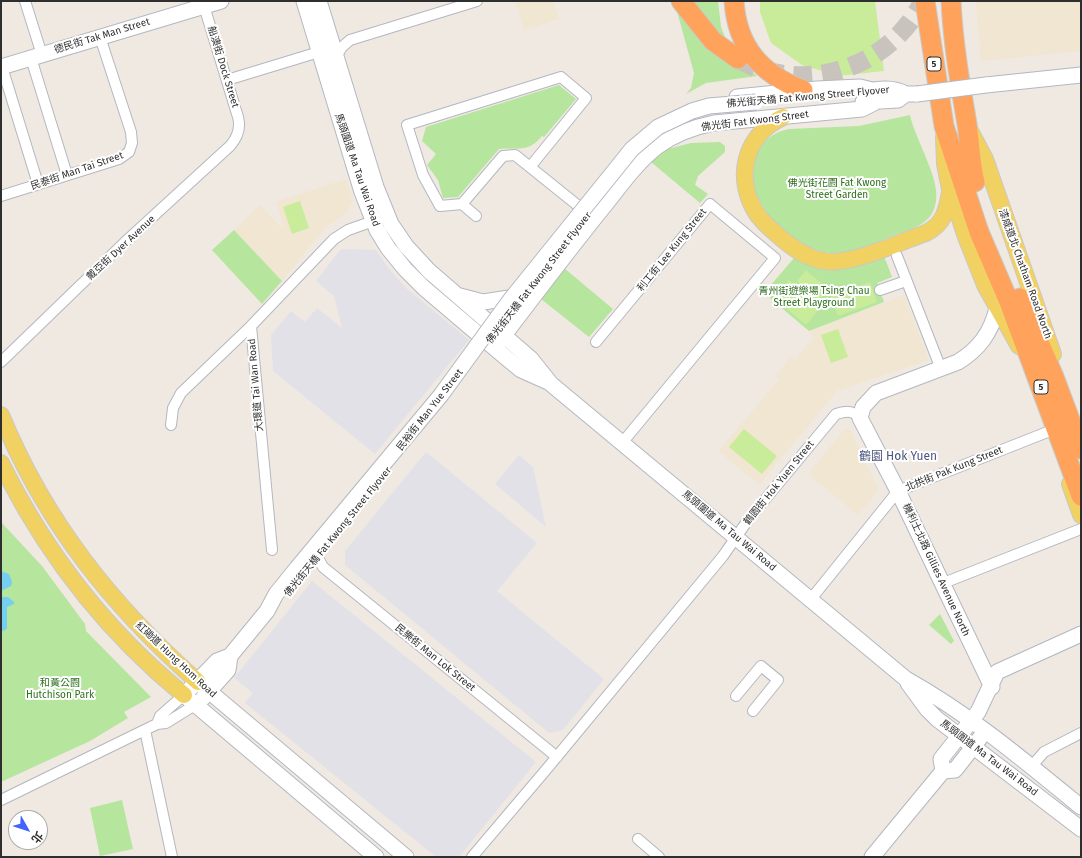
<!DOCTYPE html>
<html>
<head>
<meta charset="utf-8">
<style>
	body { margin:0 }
	#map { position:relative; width:1082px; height:858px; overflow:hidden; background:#efe9e1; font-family:"Fira Sans","Noto Sans TC",sans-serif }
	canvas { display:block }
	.frame { position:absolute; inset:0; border:2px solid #2e2e2e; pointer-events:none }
	.north { position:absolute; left:8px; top:810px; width:40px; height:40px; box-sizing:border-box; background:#fff; border:1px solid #ababab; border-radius:50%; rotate:129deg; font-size:11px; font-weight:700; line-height:16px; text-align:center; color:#2e2e2e }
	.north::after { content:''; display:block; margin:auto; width:14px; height:18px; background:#4264fb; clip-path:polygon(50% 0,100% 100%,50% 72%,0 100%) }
</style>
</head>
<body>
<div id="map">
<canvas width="1082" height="858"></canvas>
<div class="frame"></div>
<div class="north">北</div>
</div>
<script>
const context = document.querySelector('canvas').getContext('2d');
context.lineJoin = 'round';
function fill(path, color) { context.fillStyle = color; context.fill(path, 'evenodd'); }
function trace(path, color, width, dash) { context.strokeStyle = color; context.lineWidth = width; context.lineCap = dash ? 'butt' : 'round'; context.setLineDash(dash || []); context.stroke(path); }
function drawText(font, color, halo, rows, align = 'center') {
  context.font = font + ' "Fira Sans","Noto Sans TC",sans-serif'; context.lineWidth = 4; context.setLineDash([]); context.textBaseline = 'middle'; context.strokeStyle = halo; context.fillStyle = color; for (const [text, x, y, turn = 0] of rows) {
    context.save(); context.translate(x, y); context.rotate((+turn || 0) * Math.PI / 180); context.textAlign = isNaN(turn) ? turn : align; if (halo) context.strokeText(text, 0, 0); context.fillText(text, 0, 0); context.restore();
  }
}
fill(new Path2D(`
	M 341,249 L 376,250 L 390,270 L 406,288 L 469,340 L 375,454 L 273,371 L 271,335 L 291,311 L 305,322 L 317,308 L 342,328 L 334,296 L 316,281 Z
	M 426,452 L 537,543 L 497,591 L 604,679 L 563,730 L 549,733 L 345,565 L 345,551 Z
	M 519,455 L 533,467 L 546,527 L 495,484 Z
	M 312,581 L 536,762 L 459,857 L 436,857 L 245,703 L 253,693 L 234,678 Z`), '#e3e1e8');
fill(new Path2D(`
	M 522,1 L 553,1 L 559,19 L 524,30 L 516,3 Z
	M 976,1 L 1081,1 L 1081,51 L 981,61 Z
	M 346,179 L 353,200 L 346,214 L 326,227 L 282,281 L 234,230 L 260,205 L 284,230 L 276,202 Z
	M 904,295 L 929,360 L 837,391 L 759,485 L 719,451 L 779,379 L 775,376 L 791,357 L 795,360 L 813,338 L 809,331 Z
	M 845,429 L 851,431 L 879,490 L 858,515 L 808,474 Z`), '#f0e6d1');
fill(new Path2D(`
	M 691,1 L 718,1 L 721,27 L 728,45 Z
	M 675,4 L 757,76 L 706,83 L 686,94 L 691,88 L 694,73 Z
	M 559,85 L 576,99 L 544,137 L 542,136 C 528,153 519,147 499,149 L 458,197 L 443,198 L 438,180 L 427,165 L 436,154 L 422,141 L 426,127 Z
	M 910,115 C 915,139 940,178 936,201 C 933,224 914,228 895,235 C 876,242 853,254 832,253 C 791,251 733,193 758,150 C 766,138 775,132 789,129 L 859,126 Z
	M 720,142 L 725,146 L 725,152 L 698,176 L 695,185 L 708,194 L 700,203 L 651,162 L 668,149 L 691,143 Z
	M 234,230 L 282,281 L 262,304 L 212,250 Z
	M 884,256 L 892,277 L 877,283 L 884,302 L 809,331 L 764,293 L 794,258 C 827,277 850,269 884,256 Z
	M 564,268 L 613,309 L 589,337 L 541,299 Z
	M 1,522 L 42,566 L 85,624 L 86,631 L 151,697 L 124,712 L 128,718 L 90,741 L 1,782 Z
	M 940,614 L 954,641 L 951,644 L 929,625 Z
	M 122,800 L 133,849 L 100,856 L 90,808 Z`), '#b6e59e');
fill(new Path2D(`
	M 760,1 L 875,1 L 884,71 L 839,76 L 802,65 L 771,43 L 760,12 Z
	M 300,201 L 309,228 L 292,234 L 283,207 Z
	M 806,270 L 828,289 L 819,300 L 797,281 Z
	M 789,280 L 821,307 L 806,325 L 773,297 Z
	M 870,282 L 877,302 L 838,316 L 831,296 Z
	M 838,329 L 848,357 L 831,363 L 821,335 Z
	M 744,429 L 777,456 L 762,474 L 729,447 Z`), '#c9ec9a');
fill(new Path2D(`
	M 1,571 L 9,574 L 12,582 L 11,586 L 1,591 Z
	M 1,597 L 8,597 L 14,602 L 14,604 L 7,607 L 7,628 L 4,631 L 1,630 Z`), '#75cff0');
trace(new Path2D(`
	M 738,59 C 804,96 889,69 923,1`), '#c8c4bd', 19, [19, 10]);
const street = new Path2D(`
	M 25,1 L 42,55
	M 336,57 L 342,47 L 350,40 L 477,1
	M 31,58 L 67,175
	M 2,67 L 38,184
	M 227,80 L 319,52
	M 530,167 L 586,98 L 561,77 L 407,125 L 423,175 L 440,206 L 462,204 L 503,156 L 515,155 L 586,212
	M 1,196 L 119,159 L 129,152 L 132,143 L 131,132 L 100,37
	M 462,204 L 476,216
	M 897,256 L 941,369
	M 880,290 L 906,281
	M 596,342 L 710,204 L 775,258 L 622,443
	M 1,362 L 124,243 L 230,146 C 238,137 241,128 238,117 L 204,6
	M 171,425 L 173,408 L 181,393 L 251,326
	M 321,544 L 317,556 L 323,567 L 557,757
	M 272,550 L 251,326 L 334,239 L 348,230 L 379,219
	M 941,584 L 1081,529
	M 811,599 L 898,491 L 1050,431
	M 736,696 L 761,666 L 778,680 L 753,711
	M 157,724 L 160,716 L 184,695
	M 145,730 L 172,857
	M 1031,767 L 1044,752 L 1081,733
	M 1,800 L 157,724 L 166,723 L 195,705
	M 638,839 L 659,857
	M 472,857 L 545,771 L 723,556 L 748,520 L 836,414 C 847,411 852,410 860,418`);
const secondary = new Path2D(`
	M 304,1 L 362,192 L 377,230 L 388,248 L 405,269 L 424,288 L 504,356 L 521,370 L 548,382
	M 319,1 L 376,187 L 391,224 L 406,246 L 429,271 L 531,359 L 551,384 L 906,679 C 969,714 1025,761 1081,807
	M 1,67 L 221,1
	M 986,85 L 1081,75
	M 863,93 C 878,88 893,87 906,94
	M 737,97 L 817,89 L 860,87 L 872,90
	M 863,102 L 898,100 L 906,94 L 917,94
	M 460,296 L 483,302 L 509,298
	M 495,347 C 531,300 567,252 605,205 C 621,185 637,162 658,146 C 675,134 694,127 714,123 L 862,109 L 874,103
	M 297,568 L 276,594 L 267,611 L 230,656 L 217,661 L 184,695 L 376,857
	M 198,682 L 406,857
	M 908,683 L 927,709 L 937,719 L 1081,829
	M 992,687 L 898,491 L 860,418 L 863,407 L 876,393 L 958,362 C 979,349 991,333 997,308
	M 203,698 L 228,670 L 230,656
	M 943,771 L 941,759 L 978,712 L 997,672 L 1081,634
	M 872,857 L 943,771 L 955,770 L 980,738`);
const primary = new Path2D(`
	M 783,117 C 744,135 734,179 757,214 C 764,224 773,231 781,238 C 794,249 807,258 824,261 C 851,266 899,242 926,233 C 944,224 947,210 950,192
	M 969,129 L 985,159 L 1053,354
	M 944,137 L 945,164 L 950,189 L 966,237 L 985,285 L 1019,346
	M 1,415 C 45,522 112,606 198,682
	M 1,463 C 45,552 107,632 184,695
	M 1070,484 L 1081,515`);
const highway = new Path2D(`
	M 681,1 L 713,41 L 738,59
	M 734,1 C 737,47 761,74 803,90
	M 925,1 L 944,126 L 979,232 L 1009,302 L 1081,496
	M 951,1 C 953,43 960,83 967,124 C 970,143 970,163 975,182
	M 1020,298 L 1054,377 L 1081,449`);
trace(street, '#b4b7c1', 12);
trace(secondary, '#b4b7c1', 17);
trace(primary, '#c9c9c9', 18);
trace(highway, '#c9c9c9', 21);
trace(street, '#fff', 10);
trace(secondary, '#fff', 15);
trace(primary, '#f2d163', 16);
trace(highway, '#ffa35c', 19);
const secondaryBridge = new Path2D(`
	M 917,94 L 986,85
	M 297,568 L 441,395 L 511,299 L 632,149 L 658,127 L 692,111 L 709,106 L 756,102`);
trace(secondaryBridge, '#b4b7c1', 17, []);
trace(secondaryBridge, '#fff', 15);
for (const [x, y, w] of [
	[934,64,14],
	[1041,387,14]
]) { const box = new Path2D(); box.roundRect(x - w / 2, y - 7, w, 14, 3); context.fillStyle = '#fff'; context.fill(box); trace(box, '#2e2e2e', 1); }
drawText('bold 9px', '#2e2e2e', null, [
	["5",934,64],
	["5",1041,387]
]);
drawText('10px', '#2e2e2e', '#fff', [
	["德民街 Tak Man Street",102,36,-17],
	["船澳街 Dock Street",223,67,73],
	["佛光街天橋 Fat Kwong Street Flyover",808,97,-5],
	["佛光街 Fat Kwong Street",755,121,-7],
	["馬頭圍道 Ma Tau Wai Road",357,170,71],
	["民泰街 Man Tai Street",77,171,-19],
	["戴亞街 Dyer Avenue",121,248,-43],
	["利工街 Lee Kung Street",672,250,-51],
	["漆咸道北 Chatham Road North",1025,274,70],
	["佛光街天橋 Fat Kwong Street Flyover",539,278,-52],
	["大環道 Tai Wan Road",256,385,-95],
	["民裕街 Man Yue Street",430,410,-52],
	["北拱街 Pak Kung Street",954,469,-22],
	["鶴園街 Hok Yuen Street",779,483,-51],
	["馬頭圍道 Ma Tau Wai Road",729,531,40],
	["佛光街天橋 Fat Kwong Street Flyover",338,532,-51],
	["機利士北路 Gillies Avenue North",936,570,65],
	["民樂街 Man Lok Street",435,658,39],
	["紅磡道 Hung Hom Road",176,660,43],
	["馬頭圍道 Ma Tau Wai Road",989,758,37]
]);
drawText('10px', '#2c6e1b', '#fff', [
	["佛光街花園 Fat Kwong",837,183],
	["Street Garden",837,195],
	["青州街遊樂場 Tsing Chau",814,291],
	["Street Playground",814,303],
	["和黃公園",60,683],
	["Hutchison Park",60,695]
]);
drawText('12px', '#4d5680', '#fff', [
	["鶴園 Hok Yuen",898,457]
]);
</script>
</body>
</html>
